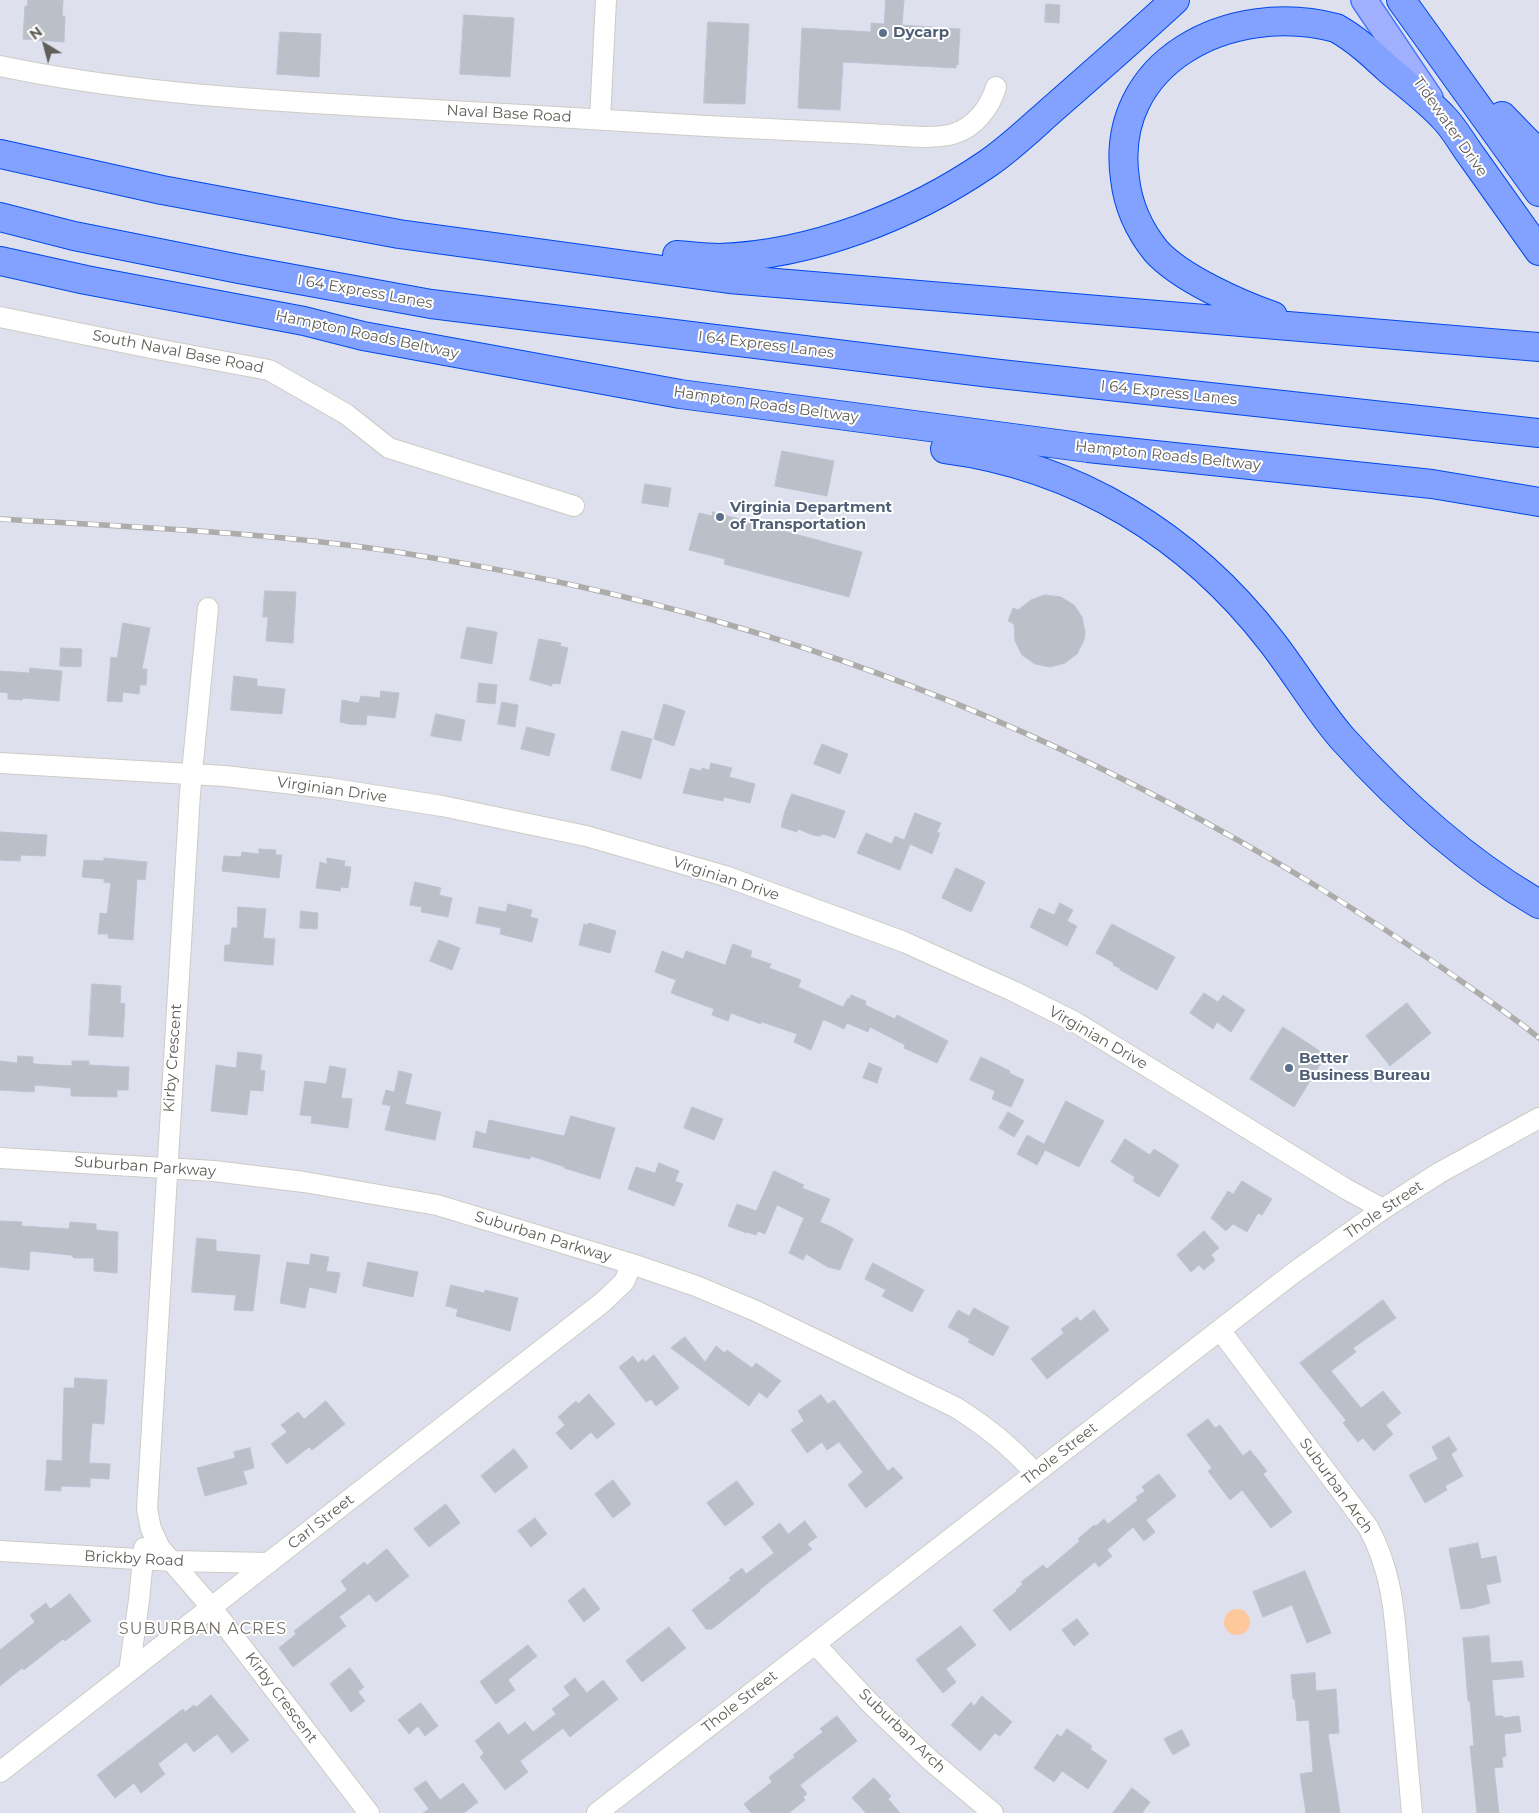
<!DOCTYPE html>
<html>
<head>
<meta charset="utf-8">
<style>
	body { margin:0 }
	#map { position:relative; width:1539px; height:1813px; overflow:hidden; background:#dee1ed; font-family:Montserrat,sans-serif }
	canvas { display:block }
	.north { position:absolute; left:20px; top:20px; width:50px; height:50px; -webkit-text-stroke:4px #fff; paint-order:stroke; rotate:323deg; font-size:14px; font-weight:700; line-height:20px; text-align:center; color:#615d57 }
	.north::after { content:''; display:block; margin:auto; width:18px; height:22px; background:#615d57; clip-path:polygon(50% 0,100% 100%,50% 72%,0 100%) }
</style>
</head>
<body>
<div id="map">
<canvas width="1539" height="1813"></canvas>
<div class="north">N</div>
</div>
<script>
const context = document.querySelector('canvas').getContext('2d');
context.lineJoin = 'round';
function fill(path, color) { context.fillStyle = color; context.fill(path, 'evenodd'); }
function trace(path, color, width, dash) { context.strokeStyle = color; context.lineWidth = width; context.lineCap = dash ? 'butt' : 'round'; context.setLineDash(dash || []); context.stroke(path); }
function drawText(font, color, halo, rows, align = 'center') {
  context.font = font + ' Montserrat,sans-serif'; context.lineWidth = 4; context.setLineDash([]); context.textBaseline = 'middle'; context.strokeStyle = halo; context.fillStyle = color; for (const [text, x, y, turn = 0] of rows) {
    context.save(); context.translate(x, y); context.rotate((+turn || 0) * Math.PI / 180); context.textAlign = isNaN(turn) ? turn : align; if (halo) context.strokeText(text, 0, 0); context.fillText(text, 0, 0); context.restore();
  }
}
fill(new Path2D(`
	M1224 1622a13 13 0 1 1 26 0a13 13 0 1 1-26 0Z`), '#ffc79c');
const building = new Path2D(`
	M 28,0 L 63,0 L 62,16 L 65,16 L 64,42 L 23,39 L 25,6 L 27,6 Z
	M 886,0 L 904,0 L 902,25 L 960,29 L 958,65 L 956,65 L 956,68 L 843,62 L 840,110 L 798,108 L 802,28 L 871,32 L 871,23 L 884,24 Z
	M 1046,4 L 1060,5 L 1059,23 L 1045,22 Z
	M 464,15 L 514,18 L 510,77 L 460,74 Z
	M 708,22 L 749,24 L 745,104 L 704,103 Z
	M 280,32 L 321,34 L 319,77 L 277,74 Z
	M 782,451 L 834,461 L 827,496 L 775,486 Z
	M 645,484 L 671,488 L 668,507 L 642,503 Z
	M 713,512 L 862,552 L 849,597 L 724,564 L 725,559 L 689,550 L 699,513 L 712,516 Z
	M 265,591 L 296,592 L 293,643 L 266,641 L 268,617 L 263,617 Z
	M 1045,595 L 1061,597 L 1074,605 L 1082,617 L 1085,632 L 1084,640 L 1077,654 L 1065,663 L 1050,667 L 1035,664 L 1022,655 L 1015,641 L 1014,624 L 1008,621 L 1013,608 L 1018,610 L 1031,600 Z
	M 123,623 L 150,628 L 142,669 L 147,669 L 146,685 L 140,685 L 139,694 L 123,692 L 122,702 L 107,701 L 111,657 L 117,658 Z
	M 467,627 L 497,632 L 492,664 L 461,658 Z
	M 539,639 L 561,643 L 560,646 L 568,648 L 560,684 L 552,683 L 552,686 L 530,680 Z
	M 61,648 L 82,649 L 81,667 L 60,666 Z
	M 30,668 L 62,671 L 59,701 L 23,698 L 22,700 L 8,699 L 8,693 L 0,692 L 0,671 L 29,673 Z
	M 234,676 L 257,679 L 257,686 L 285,689 L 282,714 L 231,710 Z
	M 479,683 L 497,685 L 495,704 L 477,702 Z
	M 381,691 L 399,693 L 395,718 L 367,715 L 366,725 L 348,724 L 340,722 L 342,700 L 359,703 L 361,696 L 380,698 Z
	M 502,702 L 518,705 L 515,727 L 498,724 Z
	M 664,704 L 685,711 L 674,746 L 654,739 Z
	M 436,714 L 465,720 L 461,741 L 431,736 Z
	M 527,727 L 555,734 L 549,756 L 521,749 Z
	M 622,731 L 652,739 L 641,779 L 611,770 Z
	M 822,744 L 848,754 L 840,774 L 814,764 Z
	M 711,763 L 732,768 L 729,777 L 755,784 L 750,803 L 724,797 L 723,801 L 683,793 L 690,768 L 701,771 L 702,768 L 709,770 Z
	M 792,794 L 845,811 L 835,838 L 823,834 L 820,836 L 813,835 L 798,829 L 797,832 L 781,827 L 785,811 Z
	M 915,813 L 941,823 L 937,832 L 940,833 L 932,854 L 910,844 L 900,870 L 857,853 L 866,833 L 892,844 L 895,836 L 904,840 Z
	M 0,832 L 47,835 L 45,856 L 21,855 L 20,861 L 0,860 Z
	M 259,849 L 276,850 L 275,855 L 282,855 L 279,878 L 222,871 L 224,856 L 241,857 L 242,852 L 259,854 Z
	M 104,858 L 147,862 L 145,880 L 137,879 L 133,940 L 108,938 L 108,934 L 98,934 L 100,913 L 107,914 L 111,883 L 104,882 L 104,879 L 82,877 L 84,860 L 104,861 Z
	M 327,858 L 345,861 L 344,866 L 351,867 L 348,888 L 341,887 L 340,891 L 316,888 L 320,862 L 327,864 Z
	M 956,868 L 985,882 L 971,912 L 942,898 Z
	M 415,882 L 441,888 L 439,895 L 452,898 L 448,917 L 421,912 L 422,907 L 410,905 Z
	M 1060,903 L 1073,910 L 1067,921 L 1077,926 L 1067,946 L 1030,927 L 1039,908 L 1054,915 Z
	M 508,904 L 532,910 L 530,917 L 538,919 L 532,942 L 500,934 L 501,928 L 476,923 L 479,907 L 506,912 Z
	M 238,907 L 266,909 L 263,938 L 275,939 L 273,965 L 224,961 L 225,945 L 230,945 L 232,928 L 237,928 Z
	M 301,911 L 318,913 L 317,929 L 300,928 Z
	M 589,923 L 616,931 L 610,953 L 579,945 L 584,924 L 588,925 Z
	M 1112,924 L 1175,957 L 1157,990 L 1120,970 L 1121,969 L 1113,965 L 1114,963 L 1096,953 Z
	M 439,940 L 460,948 L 452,970 L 430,961 Z
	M 733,944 L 752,951 L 750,957 L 771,964 L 769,968 L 801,980 L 798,987 L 843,1007 L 848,998 L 850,999 L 851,995 L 866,1001 L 865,1005 L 895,1019 L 897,1015 L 948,1041 L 937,1063 L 904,1048 L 905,1045 L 870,1027 L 868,1032 L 847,1023 L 844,1029 L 825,1020 L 823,1020 L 811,1050 L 794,1042 L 797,1034 L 762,1022 L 761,1024 L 731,1013 L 728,1021 L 712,1015 L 714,1009 L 671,993 L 676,980 L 655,972 L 662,951 L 683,959 L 686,951 L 725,965 Z
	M 92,984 L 121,986 L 120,1003 L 125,1004 L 123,1037 L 89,1035 Z
	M 1204,993 L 1218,1002 L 1223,995 L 1245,1010 L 1231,1032 L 1217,1022 L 1213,1029 L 1190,1013 Z
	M 1407,1003 L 1431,1033 L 1390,1066 L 1366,1036 Z
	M 1283,1027 L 1326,1055 L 1294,1107 L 1250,1079 Z
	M 238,1052 L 262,1055 L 260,1070 L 265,1071 L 263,1091 L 250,1090 L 247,1115 L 211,1111 L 216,1065 L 236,1068 Z
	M 18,1056 L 33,1057 L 33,1063 L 35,1064 L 72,1066 L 72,1061 L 89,1061 L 89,1065 L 129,1067 L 128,1090 L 117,1090 L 117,1097 L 71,1096 L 71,1088 L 35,1085 L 34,1092 L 0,1090 L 0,1061 L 17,1063 Z
	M 981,1057 L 1010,1071 L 1009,1073 L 1024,1080 L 1011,1107 L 992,1099 L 995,1091 L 970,1080 Z
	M 869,1063 L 882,1068 L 877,1083 L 863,1078 Z
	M 330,1066 L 346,1069 L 341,1098 L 352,1099 L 348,1128 L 311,1123 L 312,1116 L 300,1115 L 305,1081 L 326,1084 Z
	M 399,1071 L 412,1074 L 405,1104 L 441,1112 L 435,1140 L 385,1130 L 391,1106 L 382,1104 L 386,1090 L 394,1092 Z
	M 1066,1101 L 1104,1121 L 1079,1167 L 1045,1150 L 1037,1165 L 1017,1154 L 1027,1135 L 1044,1144 Z
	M 692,1107 L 723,1119 L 714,1140 L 684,1128 Z
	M 1008,1112 L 1024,1121 L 1014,1137 L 999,1128 Z
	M 571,1116 L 615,1128 L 600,1179 L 564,1168 L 565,1167 L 531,1156 L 530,1159 L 473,1147 L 476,1131 L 486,1134 L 489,1120 L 564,1136 Z
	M 1125,1139 L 1150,1155 L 1154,1149 L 1179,1165 L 1159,1197 L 1133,1181 L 1135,1177 L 1111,1162 Z
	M 659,1163 L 679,1171 L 675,1181 L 683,1184 L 674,1206 L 628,1189 L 636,1167 L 655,1173 Z
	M 774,1171 L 804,1185 L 802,1188 L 830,1199 L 820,1222 L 834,1228 L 853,1239 L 840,1270 L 828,1267 L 806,1254 L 803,1260 L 789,1253 L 804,1218 L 777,1205 L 765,1234 L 758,1231 L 756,1235 L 747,1232 L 747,1233 L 728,1226 L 737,1204 L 756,1211 Z
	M 1242,1181 L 1272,1199 L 1262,1215 L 1258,1213 L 1247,1232 L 1233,1224 L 1226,1231 L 1211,1218 L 1228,1191 L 1233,1194 Z
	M 0,1221 L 22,1222 L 21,1226 L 69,1229 L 70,1222 L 96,1224 L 96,1230 L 118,1232 L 117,1273 L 94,1271 L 94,1258 L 74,1258 L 71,1255 L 30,1251 L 29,1270 L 0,1267 Z
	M 1204,1231 L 1219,1248 L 1211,1255 L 1215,1260 L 1204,1270 L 1199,1265 L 1191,1272 L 1177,1255 Z
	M 197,1238 L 216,1240 L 216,1251 L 260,1255 L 253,1311 L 234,1310 L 236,1295 L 192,1292 Z
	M 311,1254 L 329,1257 L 326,1271 L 340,1273 L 336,1293 L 309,1287 L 305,1308 L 280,1303 L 287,1262 L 309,1265 Z
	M 368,1262 L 418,1272 L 413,1297 L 363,1286 Z
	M 873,1263 L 924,1290 L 912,1312 L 882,1296 L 886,1290 L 865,1279 Z
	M 451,1285 L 484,1293 L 485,1290 L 518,1298 L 510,1331 L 456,1316 L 458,1309 L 446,1306 Z
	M 1383,1300 L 1396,1318 L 1353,1348 L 1356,1352 L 1331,1371 L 1361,1408 L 1383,1391 L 1401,1413 L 1386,1425 L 1393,1434 L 1374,1451 L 1363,1438 L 1358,1442 L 1343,1423 L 1346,1420 L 1300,1363 Z
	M 974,1308 L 1009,1327 L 993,1356 L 970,1343 L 968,1342 L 970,1339 L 948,1327 L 958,1310 L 969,1316 Z
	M 1094,1310 L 1109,1330 L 1047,1379 L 1031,1359 L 1064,1333 L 1061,1329 L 1077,1317 L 1080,1321 Z
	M 685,1337 L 705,1362 L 716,1346 L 725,1353 L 727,1350 L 752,1368 L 756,1363 L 781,1381 L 767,1398 L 759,1392 L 749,1406 L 671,1348 Z
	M 654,1355 L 679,1388 L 656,1406 L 651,1399 L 646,1402 L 619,1367 L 633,1356 L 638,1363 L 643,1359 L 645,1362 Z
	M 75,1378 L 107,1380 L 104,1424 L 92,1423 L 89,1463 L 110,1464 L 109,1479 L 90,1478 L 90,1487 L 61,1486 L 61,1491 L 45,1490 L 47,1460 L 62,1461 L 64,1388 L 74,1388 Z
	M 589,1394 L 615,1424 L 597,1439 L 591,1432 L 571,1450 L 556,1433 L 565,1425 L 558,1417 L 576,1401 L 578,1404 Z
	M 821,1395 L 828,1404 L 834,1400 L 888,1471 L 893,1467 L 903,1478 L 866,1508 L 848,1485 L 863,1472 L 839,1442 L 827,1450 L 822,1442 L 807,1453 L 791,1430 L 804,1421 L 798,1411 Z
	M 326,1401 L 345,1424 L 312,1450 L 309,1447 L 287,1464 L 271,1444 L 287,1432 L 281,1425 L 298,1412 L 304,1419 Z
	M 1208,1419 L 1215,1428 L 1220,1425 L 1243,1456 L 1250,1450 L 1267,1471 L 1263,1474 L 1292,1512 L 1271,1528 L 1242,1490 L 1230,1500 L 1208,1471 L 1212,1468 L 1187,1435 Z
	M 1449,1437 L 1457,1450 L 1451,1454 L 1463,1476 L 1445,1486 L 1447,1490 L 1425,1503 L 1409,1475 L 1438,1459 L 1432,1447 Z
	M 250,1448 L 254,1468 L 243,1471 L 247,1484 L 205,1496 L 197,1468 L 235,1458 L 234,1452 Z
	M 514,1449 L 528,1467 L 495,1493 L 481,1476 Z
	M 1159,1474 L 1176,1496 L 1146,1520 L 1155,1532 L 1144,1541 L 1133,1527 L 1107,1550 L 1112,1556 L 1099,1567 L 1095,1562 L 1010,1631 L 993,1610 L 1017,1591 L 1016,1590 L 1023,1584 L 1021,1582 L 1043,1565 L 1047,1569 L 1080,1541 L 1078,1539 L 1094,1525 L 1096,1526 L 1104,1519 L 1108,1524 L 1138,1500 L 1136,1497 L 1145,1491 L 1142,1487 Z
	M 613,1480 L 631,1504 L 613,1518 L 595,1494 Z
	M 737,1481 L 754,1504 L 725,1526 L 707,1503 Z
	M 446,1504 L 460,1523 L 429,1547 L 414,1529 Z
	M 535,1518 L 547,1534 L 531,1547 L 518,1531 Z
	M 805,1521 L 817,1537 L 807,1544 L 812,1549 L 759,1590 L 760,1591 L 712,1629 L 706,1629 L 692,1610 L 731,1580 L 729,1578 L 742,1568 L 746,1574 L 774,1553 L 762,1537 L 780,1523 L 788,1534 Z
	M 1478,1543 L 1481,1559 L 1496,1556 L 1501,1582 L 1486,1585 L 1490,1603 L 1473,1608 L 1461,1609 L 1449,1549 Z
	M 387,1549 L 409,1576 L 376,1602 L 369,1594 L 339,1617 L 346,1626 L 293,1667 L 279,1648 L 296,1634 L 294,1631 L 347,1590 L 341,1581 L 364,1562 L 367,1565 Z
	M 1305,1571 L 1331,1633 L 1307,1643 L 1292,1605 L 1263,1617 L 1253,1592 Z
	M 584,1588 L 600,1609 L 584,1622 L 568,1601 Z
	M 70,1594 L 91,1621 L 65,1641 L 63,1639 L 24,1670 L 22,1668 L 0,1686 L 0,1650 L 35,1622 L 30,1615 L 46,1603 L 50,1609 Z
	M 1077,1619 L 1089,1634 L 1074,1646 L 1062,1630 Z
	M 961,1626 L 976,1645 L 946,1669 L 956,1682 L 943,1693 L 916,1660 Z
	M 669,1627 L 686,1648 L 642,1682 L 626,1661 Z
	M 1489,1636 L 1491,1663 L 1522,1661 L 1524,1677 L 1492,1680 L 1495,1716 L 1503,1716 L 1503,1718 L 1519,1716 L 1521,1732 L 1504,1734 L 1506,1756 L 1502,1757 L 1503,1767 L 1494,1768 L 1499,1813 L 1477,1813 L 1470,1746 L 1474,1746 L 1470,1701 L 1468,1701 L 1463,1638 Z
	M 528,1645 L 537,1656 L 508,1680 L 515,1690 L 496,1704 L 480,1682 Z
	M 350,1668 L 364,1687 L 358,1692 L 365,1701 L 351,1712 L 330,1684 Z
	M 1315,1673 L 1316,1691 L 1336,1689 L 1339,1733 L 1328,1734 L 1340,1813 L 1306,1813 L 1300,1774 L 1313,1772 L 1309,1720 L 1297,1721 L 1295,1699 L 1293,1699 L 1291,1675 Z
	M 575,1678 L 587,1693 L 603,1680 L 618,1699 L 570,1737 L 563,1728 L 520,1761 L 528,1772 L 505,1790 L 480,1757 L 484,1753 L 475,1741 L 499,1722 L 508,1735 L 525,1722 L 533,1732 L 556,1714 L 552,1709 L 570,1695 L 564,1687 Z
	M 211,1695 L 249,1740 L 232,1753 L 217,1734 L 194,1752 L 186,1742 L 158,1764 L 165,1774 L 141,1793 L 134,1783 L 115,1798 L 97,1775 L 183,1709 L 185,1712 L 194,1705 L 196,1707 Z
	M 982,1696 L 1012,1722 L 1000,1736 L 995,1733 L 980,1751 L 951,1725 L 971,1702 L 974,1706 Z
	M 421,1703 L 438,1726 L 425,1736 L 418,1726 L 409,1734 L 398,1720 Z
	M 837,1716 L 857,1741 L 800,1785 L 807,1794 L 803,1797 L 805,1800 L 789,1813 L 751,1813 L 744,1804 L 772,1782 L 769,1777 L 795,1757 L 793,1755 L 823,1732 L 820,1729 Z
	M 1067,1729 L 1092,1746 L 1090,1749 L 1107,1761 L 1088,1789 L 1062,1771 L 1054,1782 L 1034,1768 L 1057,1734 L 1061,1737 Z
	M 1182,1730 L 1190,1745 L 1173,1755 L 1164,1739 Z
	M 874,1778 L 891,1796 L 888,1799 L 900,1813 L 866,1813 L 852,1798 Z
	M 426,1781 L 440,1800 L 463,1783 L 478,1802 L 464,1813 L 423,1813 L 429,1809 L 414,1789 Z
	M 1132,1788 L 1150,1802 L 1142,1813 L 1113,1813 Z`);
fill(building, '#bbbfc7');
trace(building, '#bcc3d2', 1);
const minor = new Path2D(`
	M 0,66 C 119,91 241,99 363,106 C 477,112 592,119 706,126 C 761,129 816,131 871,134 C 893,135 932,140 953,134 C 974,128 990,108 996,87
	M 600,119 L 606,0
	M 0,317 L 151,348 L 269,370 L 346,414 L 389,448 L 574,506
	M 208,608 L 190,793 L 147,1509 L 151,1529 L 160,1548 L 212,1608 L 369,1813
	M 0,763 L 225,776 L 328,788 L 442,806 L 586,836 L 725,876 L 904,942 L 1013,991 L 1075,1022 L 1346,1189 L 1383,1209
	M 0,1158 L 214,1171 L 304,1182 L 437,1205 L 632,1264 L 696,1286 L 756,1311 L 955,1407 C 987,1427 1009,1445 1035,1473
	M 1220,1330 L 1368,1527 C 1395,1576 1395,1625 1400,1679 C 1404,1724 1408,1768 1412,1813
	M 0,1551 L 172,1561 L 269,1563
	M 815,1644 L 871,1704 L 930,1760 L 993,1813
	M 129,1672 L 139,1600 L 144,1548
	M 0,1772 L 603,1302 L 624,1282 L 632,1264
	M 597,1813 L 1292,1274 L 1383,1209 L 1439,1173 L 1539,1118`);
const major = new Path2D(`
	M 1364,0 L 1430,98`);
const highway = new Path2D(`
	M 1401,0 L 1539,192
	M 1502,116 L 1539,154
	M 0,154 L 162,190 L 399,234 L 729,279 L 1539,347
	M 0,217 L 74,236 L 239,269 L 431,304 L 991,373 L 1539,433
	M 677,255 C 691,256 705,258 719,258 C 812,255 911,216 987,164 C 1012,147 1034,125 1056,106 C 1096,71 1136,36 1175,0
	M 0,261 L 86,280 L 304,321 L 363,336 L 680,394 L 1088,448 L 1432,484 L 1539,502
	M 1273,316 C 1239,304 1180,278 1156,251 C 1139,230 1128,205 1125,179 C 1108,62 1230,0 1336,28 C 1356,39 1373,55 1389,70 C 1407,85 1427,100 1443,117 C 1455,129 1463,145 1473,158 C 1495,189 1517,220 1539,251
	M 945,449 C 1077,466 1190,536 1271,641 C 1296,673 1316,708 1342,738 C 1398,800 1466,862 1539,904`);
trace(minor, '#cecbc5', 22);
trace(major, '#4578ff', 28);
trace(highway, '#0048eb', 30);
trace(minor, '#fff', 20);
trace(major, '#a1afff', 25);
trace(highway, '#83a2ff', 28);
const rail = new Path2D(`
	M 0,519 C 132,527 266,532 397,552 C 509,570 621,593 730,625 C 934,684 1131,774 1313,884 C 1355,910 1397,937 1438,965 C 1472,989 1507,1012 1539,1038`);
trace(rail, '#adacaa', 5.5);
trace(rail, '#fff', 4, [11]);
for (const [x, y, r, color] of [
	[883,33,5,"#5c6f8a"],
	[720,517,5,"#5c6f8a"],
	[1289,1068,5,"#5c6f8a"]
]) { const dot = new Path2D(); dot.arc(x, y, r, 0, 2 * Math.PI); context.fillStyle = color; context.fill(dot); trace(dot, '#fff', 2); }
drawText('bold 15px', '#4e5e75', '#fff', [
	["Dycarp",893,33],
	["Virginia Department",730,508],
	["of Transportation",730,525],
	["Better",1299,1059],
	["Business Bureau",1299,1076]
], 'left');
drawText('15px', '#615d57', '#fff', [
	["Naval Base Road",509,114,3],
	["Tidewater Drive",1450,127,55],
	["I 64 Express Lanes",365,292,10],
	["Hampton Roads Beltway",367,335,12],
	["I 64 Express Lanes",766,345,7],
	["South Naval Base Road",178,352,11],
	["I 64 Express Lanes",1169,393,6],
	["Hampton Roads Beltway",766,405,8],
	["Hampton Roads Beltway",1168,456,6],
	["Virginian Drive",332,790,8],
	["Virginian Drive",726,879,18],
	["Virginian Drive",1098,1038,30],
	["Kirby Crescent",173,1058,-86],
	["Suburban Parkway",145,1167,4],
	["Thole Street",1384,1210,-34],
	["Suburban Parkway",543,1237,17],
	["Thole Street",1060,1454,-38],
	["Suburban Arch",1336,1486,54],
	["Carl Street",321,1522,-38],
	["Brickby Road",134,1559,3],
	["Kirby Crescent",281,1698,53],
	["Thole Street",740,1702,-38],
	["Suburban Arch",902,1731,44]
]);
context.letterSpacing = '1px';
drawText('16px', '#736e68', '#fff', [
	["SUBURBAN ACRES",203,1629]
]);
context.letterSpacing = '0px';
</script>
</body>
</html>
